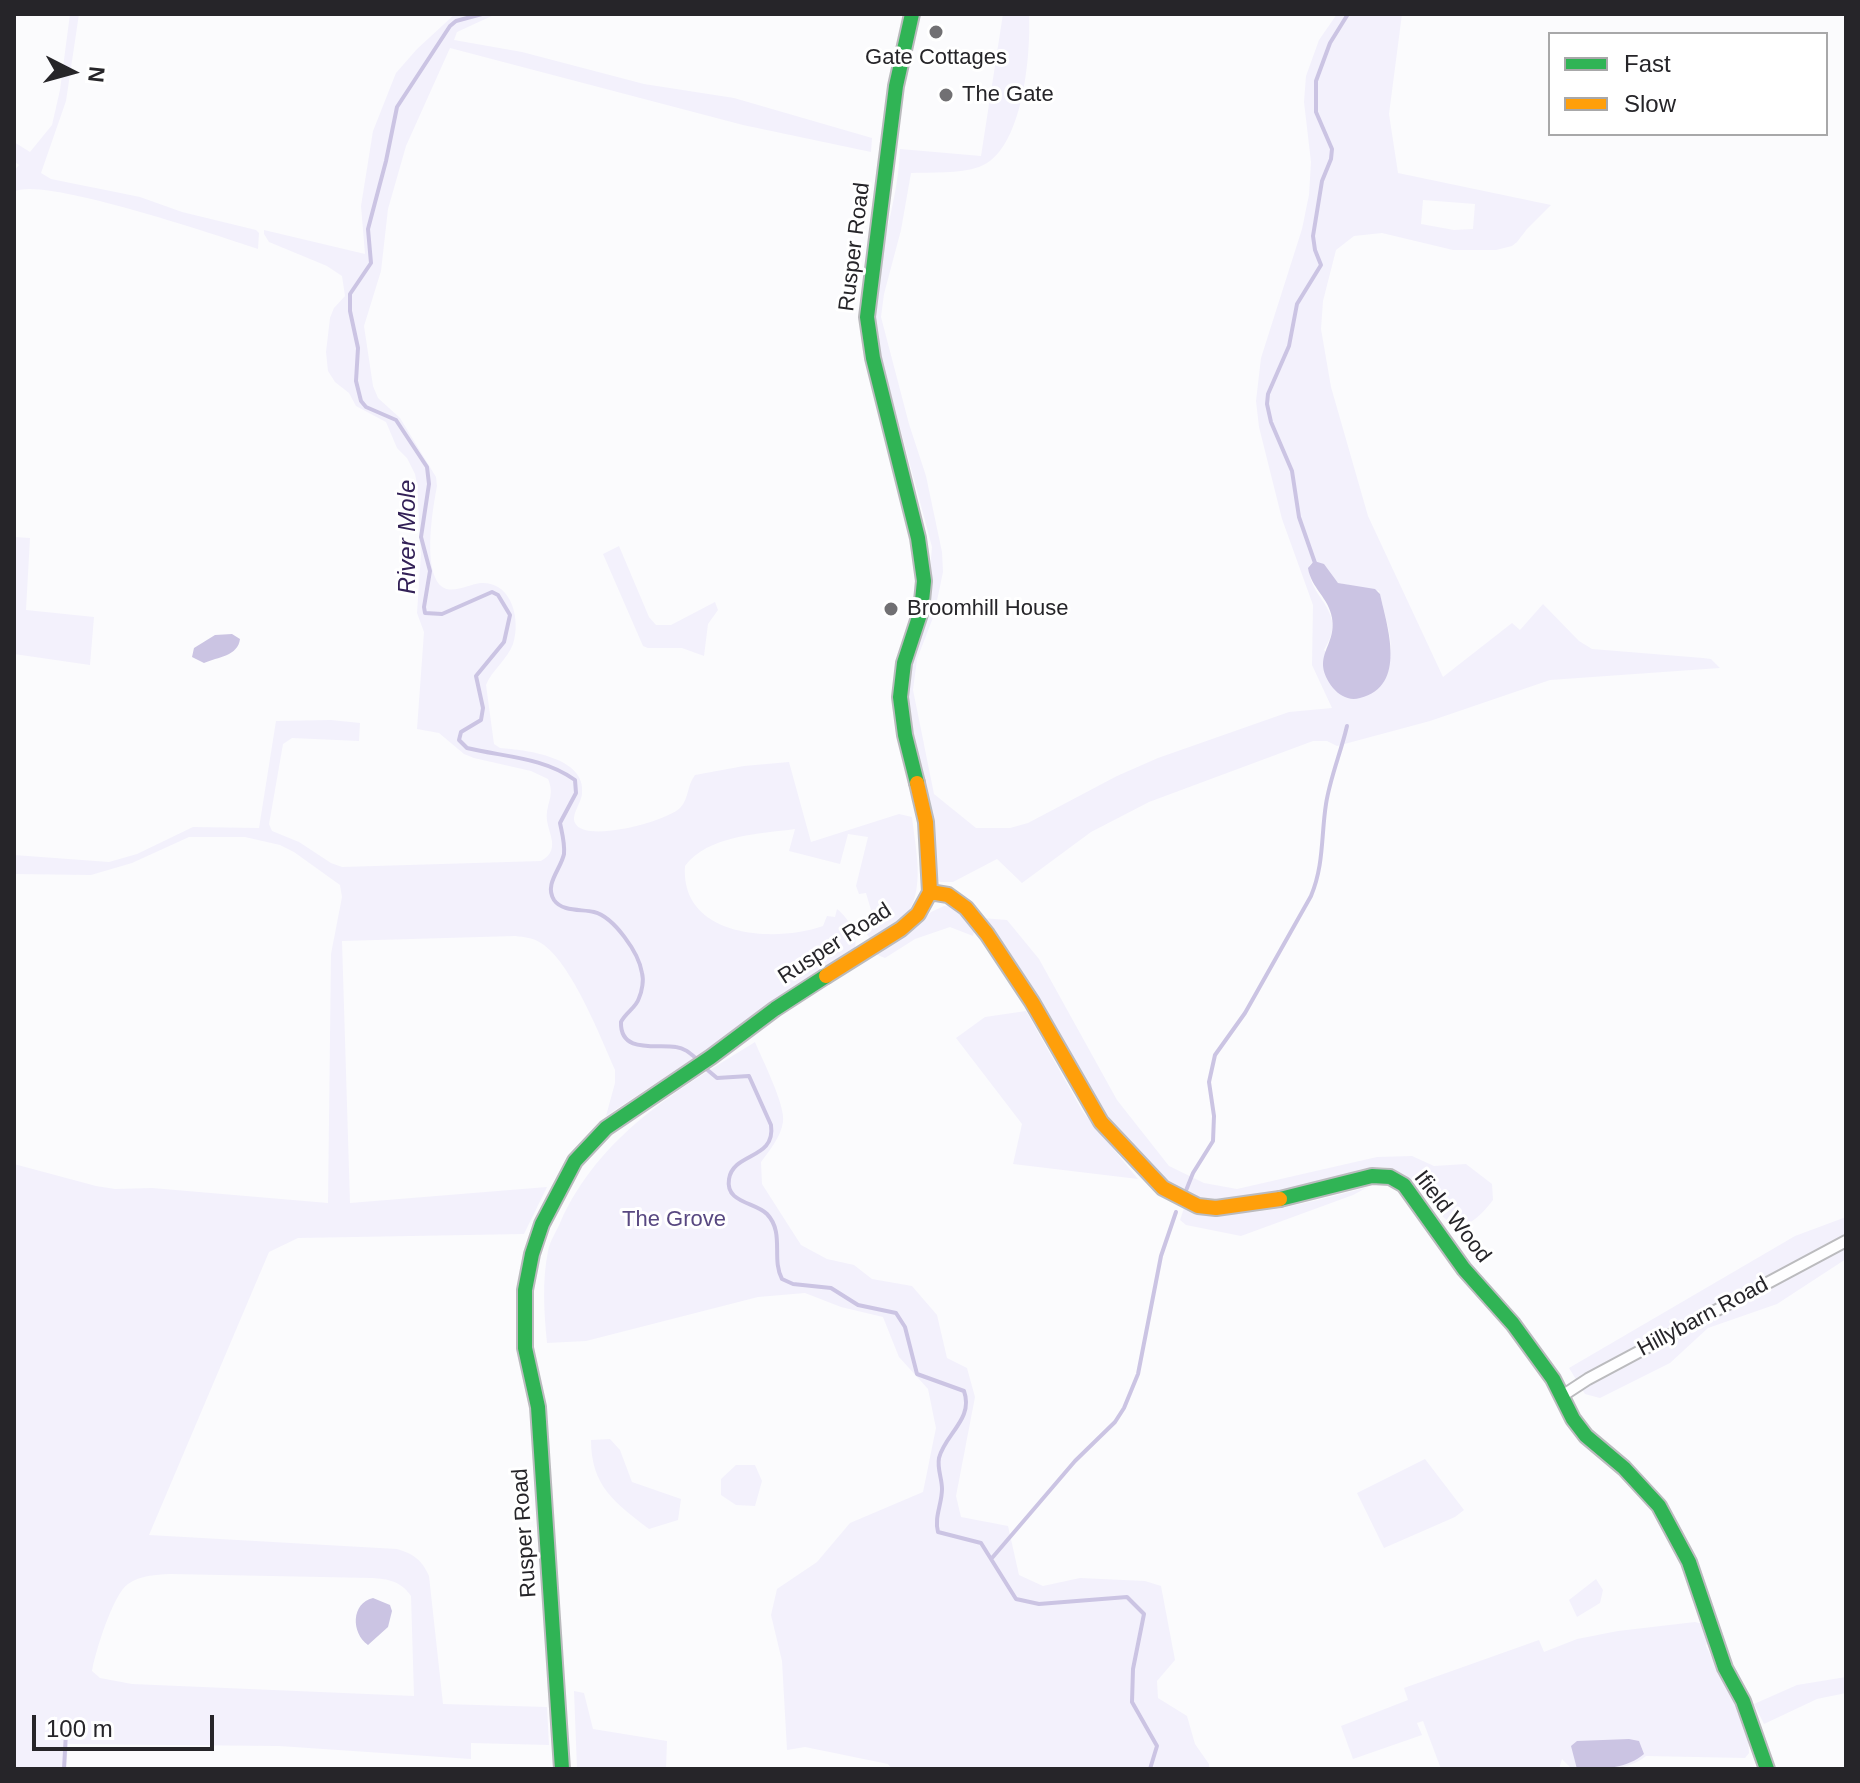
<!DOCTYPE html>
<html>
<head>
<meta charset="utf-8">
<style>
	body { margin:0 }
	#map { position:relative; width:1860px; height:1783px; overflow:hidden; background:#fbfbfd; font-family:Helvetica,sans-serif }
	canvas { display:block }
	.frame { position:absolute; inset:0; border:16px solid #262529; pointer-events:none }
	.legend { position:absolute; left:1548px; top:32px; width:280px; height:104px; box-sizing:border-box; background:#fff; border:2px solid #a8a8a9; margin:0; padding:10px 14px; list-style:none; font-size:24px; color:#262529 }
	.legend li { display:flex; align-items:center; gap:16px; height:40px }
	.legend b { width:40px; border:2px solid #a8a8a9 }
	.north { position:absolute; left:32px; top:32px; width:80px; height:80px; -webkit-text-stroke:6px #fff; paint-order:stroke; rotate:96deg; font-size:22px; font-weight:700; line-height:32px; text-align:center; color:#262529 }
	.north::after { content:''; display:block; margin:auto; width:28px; height:36px; background:#262529; clip-path:polygon(50% 0,100% 100%,50% 72%,0 100%) }
	.scale { position:absolute; left:32px; top:1715px; width:182px; height:36px; box-sizing:border-box; border:4px solid #262529; border-top:0; padding-left:10px; font-size:24px; line-height:28px; white-space:nowrap; color:#262529; -webkit-text-stroke:6px #fff; paint-order:stroke }
</style>
</head>
<body>
<div id="map">
<canvas width="1860" height="1783"></canvas>
<div class="frame"></div>
<ul class="legend">
<li><b style="height:10px;background:#30b455"></b>Fast</li>
<li><b style="height:10px;background:#ff9f0a"></b>Slow</li>
</ul>
<div class="north">N</div>
<div class="scale">100 m</div>
</div>
<script>
const context = document.querySelector('canvas').getContext('2d');
context.lineJoin = 'round';
function fill(path, color) { context.fillStyle = color; context.fill(path, 'evenodd'); }
function trace(path, color, width, dash) { context.strokeStyle = color; context.lineWidth = width; context.lineCap = dash ? 'butt' : 'round'; context.setLineDash(dash || []); context.stroke(path); }
function drawText(font, color, halo, rows, align = 'center') {
  context.font = font + ' Helvetica,sans-serif'; context.lineWidth = 6; context.setLineDash([]); context.textBaseline = 'middle'; context.strokeStyle = halo; context.fillStyle = color; for (const [text, x, y, turn = 0] of rows) {
    context.save(); context.translate(x, y); context.rotate((+turn || 0) * Math.PI / 180); context.textAlign = isNaN(turn) ? turn : align; if (halo) context.strokeText(text, 0, 0); context.fillText(text, 0, 0); context.restore();
  }
}
fill(new Path2D(`
	M 70,14 L 79,14 L 66,101 L 41,173 L 51,179 L 140,197 L 182,212 L 256,230 L 259,233 L 258,249 C 221,237 40,175 14,192 L 14,171 L 19,165 L 14,161 L 14,142 L 30,152 L 52,125 L 60,90 Z
	M 455,14 L 496,14 L 457,32 L 454,40 L 522,52 L 644,84 L 734,98 L 872,138 L 871,152 L 743,125 L 450,48 L 406,146 L 388,209 L 381,271 L 364,326 L 373,386 L 378,398 L 400,418 L 436,477 L 437,486 C 433,507 421,575 444,588 C 455,593 470,584 481,583 C 512,581 521,620 513,644 C 507,660 492,670 486,685 L 494,744 L 500,748 C 526,750 587,757 582,794 C 581,803 571,815 575,823 C 585,844 667,821 680,808 C 689,799 687,785 695,775 L 744,766 L 789,762 L 811,842 L 899,814 L 912,817 C 915,846 926,890 906,915 C 898,925 887,932 877,939 L 870,939 L 861,925 L 866,915 L 871,910 L 866,893 L 859,894 L 856,886 L 868,837 L 848,834 L 840,864 L 789,851 L 795,829 C 760,834 708,835 685,866 C 680,938 775,943 823,926 L 827,916 L 835,917 L 837,909 C 849,918 861,940 853,953 L 606,1116 L 615,1083 L 615,1070 C 600,1036 573,967 544,945 C 535,938 525,937 515,936 L 342,941 L 350,1203 L 547,1187 L 524,1234 L 298,1238 L 269,1252 L 149,1535 L 397,1549 C 414,1554 422,1560 429,1576 L 443,1704 L 547,1707 L 549,1745 L 471,1743 L 471,1759 L 279,1746 L 68,1744 L 66,1769 L 14,1769 L 14,1164 L 96,1186 L 115,1189 L 152,1188 L 328,1203 L 331,954 L 342,897 L 340,885 L 294,852 L 280,845 L 245,837 L 189,837 L 132,863 L 91,875 L 14,874 L 14,855 L 109,862 L 137,854 L 193,827 L 259,828 L 276,721 L 331,720 L 360,723 L 359,741 L 292,738 L 283,744 L 271,813 L 269,824 L 272,831 L 299,842 L 331,863 L 342,867 L 541,861 C 564,848 544,830 547,812 C 549,799 554,793 548,779 L 531,771 L 474,758 L 464,754 L 439,733 L 417,729 L 424,632 L 417,613 L 421,554 L 417,484 L 415,474 L 407,458 L 397,448 L 386,422 L 356,406 L 349,393 L 335,382 L 328,371 L 326,352 L 330,318 L 334,308 L 345,296 L 342,276 L 327,266 L 269,242 L 264,234 L 264,230 L 365,254 L 361,206 L 373,131 L 396,73 L 417,49 ZM 170,1574 L 372,1578 C 388,1579 401,1581 411,1596 L 414,1696 L 132,1684 L 100,1678 L 92,1671 C 95,1653 113,1594 128,1584 C 141,1575 155,1575 170,1574 Z
	M 1003,14 L 1029,14 C 1031,54 1023,152 979,167 C 959,174 932,172 911,173 L 901,230 L 884,294 L 881,317 L 909,424 L 926,476 L 942,552 L 943,572 L 934,615 L 917,659 L 913,690 L 934,794 L 976,828 L 1010,828 L 1028,823 L 1117,776 L 1158,758 L 1289,712 L 1332,708 L 1312,665 L 1313,605 L 1282,519 L 1259,427 L 1256,401 L 1261,358 L 1302,229 L 1309,195 L 1311,162 L 1304,102 L 1306,76 L 1319,40 L 1337,14 L 1402,14 L 1389,114 L 1398,173 L 1551,205 L 1527,229 L 1517,242 L 1512,246 L 1496,250 L 1453,250 L 1382,233 L 1354,236 L 1336,250 L 1323,301 L 1321,329 L 1331,387 L 1368,516 L 1443,677 L 1512,623 L 1520,630 L 1543,604 L 1579,641 L 1592,649 L 1703,658 L 1711,659 L 1720,668 L 1550,680 L 1430,721 L 1337,746 L 1327,741 L 1313,741 L 1149,802 L 1091,832 L 1022,883 L 997,859 L 953,882 L 940,882 L 935,879 L 924,787 L 906,692 L 907,670 L 927,603 L 932,547 L 876,338 C 868,273 898,213 900,149 L 981,156 ZM 1423,200 L 1475,204 L 1473,229 L 1454,230 L 1421,224 ZM 1314,561 L 1338,583 L 1379,591 C 1388,631 1404,660 1371,693 L 1324,650 C 1350,610 1308,600 1309,566 Z
	M 14,537 L 30,538 L 26,610 L 94,617 L 90,665 L 14,654 Z
	M 619,546 L 649,617 L 656,625 L 671,625 L 715,602 L 718,610 L 708,624 L 704,656 L 682,648 L 648,648 L 643,646 L 603,554 Z
	M 944,906 L 956,907 L 975,927 L 973,936 L 950,927 L 915,939 L 885,958 L 875,954 L 910,933 L 931,912 Z
	M 982,918 L 1007,920 L 1039,959 L 1117,1100 L 1169,1166 L 1204,1183 L 1237,1189 L 1377,1157 L 1412,1156 L 1434,1166 L 1466,1164 L 1492,1184 L 1493,1200 C 1444,1265 1436,1184 1393,1169 C 1371,1162 1343,1176 1322,1181 C 1291,1190 1259,1199 1227,1201 C 1126,1205 1057,1021 1009,951 C 1001,939 991,929 982,918 Z
	M 1026,1011 L 1083,1112 L 1138,1179 L 1013,1164 L 1022,1124 L 956,1038 L 985,1017 Z
	M 755,1042 C 762,1059 786,1106 783,1122 C 781,1137 769,1151 761,1162 L 762,1184 L 801,1245 L 827,1259 L 854,1265 L 872,1279 L 912,1286 L 937,1315 L 947,1358 L 967,1368 L 975,1397 L 956,1496 L 961,1517 L 1008,1526 L 1019,1575 L 1043,1586 L 1080,1578 L 1145,1581 L 1161,1586 L 1175,1660 L 1157,1681 L 1158,1698 L 1187,1716 L 1195,1744 L 1209,1764 L 1209,1769 L 892,1769 L 888,1764 L 805,1747 L 787,1750 L 782,1661 L 771,1615 L 777,1589 L 817,1562 L 850,1523 L 923,1492 L 936,1428 L 928,1389 L 899,1357 L 883,1317 L 841,1307 L 805,1293 L 758,1297 L 586,1341 L 547,1343 C 544,1312 542,1281 548,1251 C 550,1241 556,1232 560,1223 C 599,1135 677,1090 755,1042 Z
	M 1368,1187 L 1353,1195 L 1241,1236 L 1186,1225 L 1180,1220 L 1184,1208 C 1246,1223 1308,1202 1368,1187 Z
	M 1846,1217 L 1846,1259 L 1777,1304 L 1708,1328 L 1670,1363 L 1600,1398 L 1585,1394 L 1569,1368 L 1795,1236 Z
	M 610,1439 L 620,1450 L 632,1482 L 681,1499 L 678,1520 L 649,1529 C 615,1503 591,1486 591,1440 Z
	M 1425,1459 L 1464,1510 L 1455,1517 L 1384,1548 L 1357,1493 Z
	M 736,1465 L 755,1465 L 762,1481 L 755,1506 L 736,1505 L 721,1495 L 721,1479 Z
	M 1596,1579 L 1603,1590 L 1600,1603 L 1577,1617 L 1569,1600 Z
	M 1695,1622 L 1703,1624 L 1708,1637 L 1706,1646 C 1723,1680 1749,1714 1749,1753 L 1745,1758 L 1646,1756 C 1625,1773 1598,1769 1572,1769 L 1562,1759 L 1559,1769 L 1441,1769 L 1423,1721 L 1417,1723 L 1422,1735 L 1353,1759 L 1341,1726 L 1408,1700 L 1404,1688 L 1539,1640 L 1544,1652 L 1577,1639 L 1618,1631 Z
	M 1846,1677 L 1846,1693 L 1817,1699 L 1764,1724 L 1754,1704 L 1797,1685 Z
	M 574,1691 L 584,1693 L 593,1729 L 667,1741 L 666,1769 L 577,1769 Z`), '#f3f1fc');
fill(new Path2D(`
	M 1314,561 L 1324,564 L 1338,583 L 1375,589 L 1380,594 C 1387,626 1408,686 1360,698 C 1349,701 1340,696 1333,688 C 1309,656 1337,648 1332,618 C 1329,598 1311,588 1308,568 Z
	M 232,634 L 240,639 C 238,656 218,657 204,663 L 192,657 L 194,648 L 215,635 Z
	M 373,1598 L 390,1605 L 392,1611 L 388,1627 L 368,1645 C 351,1633 351,1603 373,1598 Z
	M 1629,1739 L 1639,1741 L 1644,1754 C 1625,1770 1600,1769 1577,1769 L 1571,1746 L 1577,1741 Z`), '#cbc4e3');
trace(new Path2D(`
	M 482,14 L 456,21 L 450,26 L 397,107 L 386,161 L 368,229 L 371,263 L 350,294 L 350,311 L 358,348 L 356,381 L 361,401 L 366,407 L 396,420 L 427,467 L 429,484 L 421,537 L 430,571 L 424,607 L 425,613 L 442,614 L 492,592 L 498,595 L 510,615 L 504,642 L 476,676 L 483,708 L 481,720 L 461,732 L 459,740 L 467,748 C 504,757 543,757 575,780 L 576,793 L 560,823 C 562,833 565,843 564,854 C 561,869 544,884 554,900 C 562,912 582,909 594,912 C 614,917 639,953 642,973 C 644,980 642,991 639,998 C 636,1008 626,1012 621,1022 C 620,1054 656,1044 676,1047 C 685,1048 691,1054 698,1060
	M 1315,563 L 1299,517 L 1292,471 L 1271,422 L 1267,404 L 1268,394 L 1289,346 L 1297,304 L 1321,265 L 1315,250 L 1313,236 L 1322,181 L 1331,159 L 1332,149 L 1316,112 L 1316,81 L 1330,43 L 1348,14
	M 704,1067 L 717,1078 L 749,1076 L 771,1125 C 776,1160 733,1152 729,1179 C 725,1203 755,1202 767,1214 C 785,1233 771,1259 782,1279 L 793,1284 L 831,1288 L 858,1305 L 896,1313 L 905,1327 L 917,1374 L 964,1391 C 974,1419 945,1434 939,1458 C 937,1469 942,1478 942,1489 C 942,1504 934,1517 938,1532 L 981,1543 L 1016,1599 L 1039,1604 L 1127,1597 L 1144,1614 L 1133,1669 L 1132,1702 L 1157,1746 L 1150,1769
	M 1185,1193 L 1193,1173 L 1213,1141 L 1214,1116 L 1209,1082 L 1215,1055 L 1245,1013 L 1311,896 C 1324,865 1321,836 1326,804 C 1330,778 1341,752 1347,726
	M 992,1558 L 1075,1461 L 1115,1422 L 1124,1408 L 1138,1374 L 1161,1256 L 1176,1212
	M 64,1769 L 66,1732`), '#cbc4e3', 4);
const street = new Path2D(`
	M 1562,1396 L 1588,1379 L 1846,1241`);
const fast = new Path2D(`
	M 912,14 L 896,86 L 867,317 L 873,358 L 918,538 L 924,581 L 921,611 L 904,663 L 900,697 L 905,735 L 917,783
	M 1280,1199 L 1372,1176 L 1390,1177 L 1404,1185 L 1464,1269 L 1513,1324 L 1553,1379 L 1573,1419 L 1586,1436 L 1624,1468 L 1659,1506 L 1689,1562 L 1725,1668 L 1743,1701 L 1767,1769
	M 562,1769 L 538,1407 L 525,1348 L 525,1290 L 532,1254 L 542,1224 L 575,1161 L 606,1128 L 711,1057 L 775,1009 L 826,976`);
const slow = new Path2D(`
	M 930,892 L 948,895 L 966,908 L 987,934 L 1032,1002 L 1101,1122 L 1163,1188 L 1198,1206 L 1216,1208 L 1280,1199
	M 826,976 L 901,929 L 918,914 L 930,892 L 926,822 L 917,783`);
trace(street, '#bbbbbe', 14);
trace(fast, '#bbbbbe', 18);
trace(slow, '#bbbbbe', 18);
trace(street, '#fefeff', 10);
trace(fast, '#30b455', 14);
trace(slow, '#ff9f0a', 14);
for (const [x, y, r, color] of [
	[936,32,8,"#717073"],
	[946,95,8,"#717073"],
	[891,609,8,"#717073"]
]) { const dot = new Path2D(); dot.arc(x, y, r, 0, 2 * Math.PI); context.fillStyle = color; context.fill(dot); trace(dot, '#fff', 3); }
drawText('22px', '#262529', '#fff', [
	["Gate Cottages",936,58,"center"],
	["The Gate",962,95],
	["Broomhill House",907,609]
], 'left');
drawText('22px', '#262529', '#fff', [
	["Rusper Road",855,247,-83],
	["Rusper Road",835,944,-33],
	["Ifield Wood",1452,1217,52],
	["Hillybarn Road",1703,1317,-28],
	["Rusper Road",525,1533,-94]
]);
drawText('22px', '#584881', '#fff', [
	["The Grove",674,1220]
]);
drawText('italic 24px', '#332157', '#fff', [
	["River Mole",408,537,-90]
]);
</script>
</body>
</html>
